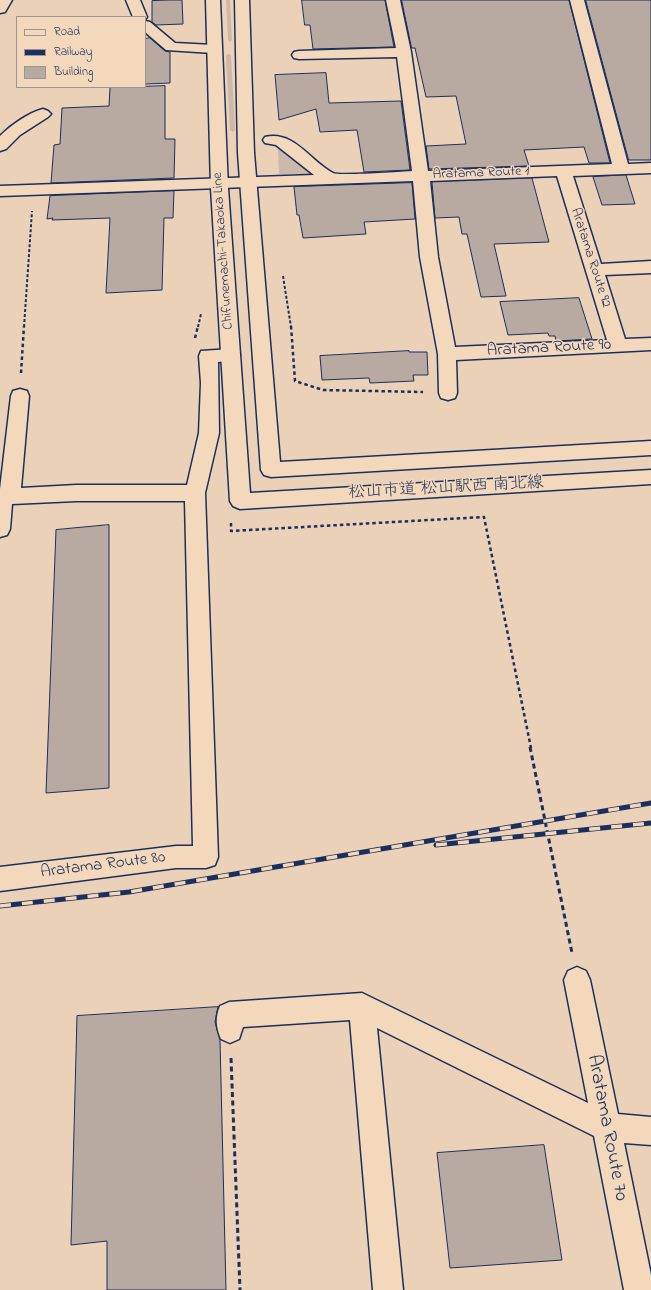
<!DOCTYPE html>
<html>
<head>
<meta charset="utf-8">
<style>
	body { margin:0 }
	#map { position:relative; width:651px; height:1290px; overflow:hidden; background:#ebd1b7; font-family:"Indie Flower",sans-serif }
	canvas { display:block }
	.legend { position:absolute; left:16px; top:16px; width:130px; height:72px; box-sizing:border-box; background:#f4d8bb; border:1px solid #9d9496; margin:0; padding:5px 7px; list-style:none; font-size:12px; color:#1b2f5e }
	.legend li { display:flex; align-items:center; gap:8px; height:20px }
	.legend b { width:20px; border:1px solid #9d9496 }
</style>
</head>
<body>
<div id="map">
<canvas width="651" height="1290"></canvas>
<ul class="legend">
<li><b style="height:5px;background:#f4d8bb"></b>Road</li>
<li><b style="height:5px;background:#1b2f5e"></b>Railway</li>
<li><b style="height:11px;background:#b8a9a1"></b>Building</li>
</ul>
</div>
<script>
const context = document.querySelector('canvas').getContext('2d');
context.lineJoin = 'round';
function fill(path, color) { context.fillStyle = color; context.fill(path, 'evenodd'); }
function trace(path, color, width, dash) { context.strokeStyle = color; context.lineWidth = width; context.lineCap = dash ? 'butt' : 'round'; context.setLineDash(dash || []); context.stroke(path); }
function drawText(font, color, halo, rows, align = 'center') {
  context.font = font + ' "Indie Flower","Klee One",sans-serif'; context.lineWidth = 3; context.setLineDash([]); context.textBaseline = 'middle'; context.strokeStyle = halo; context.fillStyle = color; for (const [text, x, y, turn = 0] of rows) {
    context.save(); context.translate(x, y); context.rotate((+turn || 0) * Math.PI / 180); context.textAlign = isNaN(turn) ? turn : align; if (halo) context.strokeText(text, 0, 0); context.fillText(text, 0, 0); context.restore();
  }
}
fill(new Path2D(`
	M 226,0 L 230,0 L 232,40 L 230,42 L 228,40 Z
	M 229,54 L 231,55 L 235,130 L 233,132 L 230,130 L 226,55 Z
	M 278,149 L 282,149 L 314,174 L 279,174 Z`), '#cdb9aa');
const building = new Path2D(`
	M 169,0 L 182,0 L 183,24 L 156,25 L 152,22 L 152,1 Z
	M 302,0 L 385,0 L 394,47 L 313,49 L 310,25 L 305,25 Z
	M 402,0 L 569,0 L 610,163 L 589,163 L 584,147 L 524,150 L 529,166 L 429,169 L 426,146 L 466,144 L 456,96 L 426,97 L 415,48 L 412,48 Z
	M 586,0 L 651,0 L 651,160 L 629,160 Z
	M 150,38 L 165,51 L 170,52 L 170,83 L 145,84 L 145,39 Z
	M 326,73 L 329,103 L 401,101 L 410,170 L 364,172 L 357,130 L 320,132 L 316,109 L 279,120 L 275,75 Z
	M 165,86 L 165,139 L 175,139 L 174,178 L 51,183 L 54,145 L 60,144 L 62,108 L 109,106 L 110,88 Z
	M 626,175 L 635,204 L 602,205 L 593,177 Z
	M 532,178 L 549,242 L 494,244 L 506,296 L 481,297 L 467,234 L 462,234 L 459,217 L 435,218 L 432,182 Z
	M 412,183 L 415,219 L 364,222 L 366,234 L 303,238 L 299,215 L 297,215 L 294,187 Z
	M 174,191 L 173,218 L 164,218 L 162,290 L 106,293 L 110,218 L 52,220 L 53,218 L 47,219 L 50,196 Z
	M 579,298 L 592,339 L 556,341 L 555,336 L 549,336 L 548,333 L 508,335 L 500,302 Z
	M 409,351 L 409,352 L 427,352 L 428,375 L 413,375 L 414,381 L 370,383 L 369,378 L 322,380 L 320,356 Z
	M 109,525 L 109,788 L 46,793 L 56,530 Z
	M 218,1007 L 215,1022 L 220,1040 L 226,1290 L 107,1290 L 107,1241 L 71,1245 L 77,1016 Z
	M 544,1145 L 562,1260 L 450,1268 L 437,1153 Z`);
fill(building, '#b8a9a1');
trace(building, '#1b2f5e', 1);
const street = new Path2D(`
	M 0,0 L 12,0 L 5,12 L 0,13 Z
	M 126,0 L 140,0 L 147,17 L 145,20 L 145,17 L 133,17 Z
	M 386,0 L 400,0 L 411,52 L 428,171 L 612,164 L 570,0 L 584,0 L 628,164 L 651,163 L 651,173 L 573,176 L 601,264 L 651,261 L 651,273 L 605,275 L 625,339 L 651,338 L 651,350 L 456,360 L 457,393 L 455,398 L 448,400 L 441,398 L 439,393 L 438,354 L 420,257 L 413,181 L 0,196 L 0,186 L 314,175 L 276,145 L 265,143 L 263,140 L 265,137 C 294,130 310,161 333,173 C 338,176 401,172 412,171 L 397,57 L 299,59 L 294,58 L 292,55 L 294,52 L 299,51 L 396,48 ZM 557,176 L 607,340 L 455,347 L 438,257 L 430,181 Z
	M 145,21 L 150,22 L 175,43 L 213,45 L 218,46 L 220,49 L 218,52 L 213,53 L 166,50 L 145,32 Z
	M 43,109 L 48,111 L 51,114 L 48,117 L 20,135 L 6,149 L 0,151 L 0,136 C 11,125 28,113 43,109 Z
	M 231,349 L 238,350 L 240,355 L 238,360 L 218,362 L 219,433 L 205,493 L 218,857 L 215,865 L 206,868 L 176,868 L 0,891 L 0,867 L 176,846 L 193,846 L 185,501 L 76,501 L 12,504 L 10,529 L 7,535 L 0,537 L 0,489 L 11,396 L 13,391 L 20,389 L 27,391 L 29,396 L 21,488 L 76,485 L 187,485 L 199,433 L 201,383 L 199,356 L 201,351 Z
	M 577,967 L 586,971 L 590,980 L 618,1114 L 651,1117 L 651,1145 L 624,1143 L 651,1275 L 651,1290 L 624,1290 L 594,1136 L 377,1028 L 403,1290 L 373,1290 L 350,1020 L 243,1027 L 239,1039 L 230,1043 L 221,1039 C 216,1027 215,1018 220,1006 L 229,1002 L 362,993 L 588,1103 L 564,980 L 568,971 Z`);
const secondary = new Path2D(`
	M 206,0 L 220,0 L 228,188 L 250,493 L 651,470 L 651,484 L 240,509 L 233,506 L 230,501 L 211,188 Z
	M 235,0 L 249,0 L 254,153 L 280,462 L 651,441 L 651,455 L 271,477 L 264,475 L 261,470 L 238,153 Z`);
trace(street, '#1b2f5e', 3);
trace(secondary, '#1b2f5e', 3);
trace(new Path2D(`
	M 283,276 L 291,327
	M 24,327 L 32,211
	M 198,327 L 201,314`), '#1b2f5e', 2, [3, 2]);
trace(new Path2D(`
	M 291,326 L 295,381 L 323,390 L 423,392
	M 195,338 L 198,326
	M 21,373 L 24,326
	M 231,523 L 231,531 L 484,517 L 531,748`), '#1b2f5e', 2.5, [3.5, 3]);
trace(new Path2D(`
	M 530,747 L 572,953
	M 231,1058 L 240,1290`), '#1b2f5e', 3, [5, 3.5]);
fill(street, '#f4d8bb');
fill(secondary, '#f4d8bb');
const rail = new Path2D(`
	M 436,845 L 651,823
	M 0,906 L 129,892 L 651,803`);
trace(rail, '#1b2f5e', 5);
trace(rail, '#f4d8bb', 3.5, [11]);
drawText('14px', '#1b2f5e', '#f4d8bb', [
	["Aratama Route 1",481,174,-2],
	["Chifunemachi-Takaoka Line",224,251,-94],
	["Aratama Route 92",590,258,72]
]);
drawText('17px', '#1b2f5e', '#f4d8bb', [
	["Aratama Route 90",549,349,-3],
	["松山市道 松山駅西 南北線",446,489,-3],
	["Aratama Route 80",103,866,-7]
]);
drawText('20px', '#1b2f5e', '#f4d8bb', [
	["Aratama Route 70",606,1128,79]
]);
</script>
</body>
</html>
